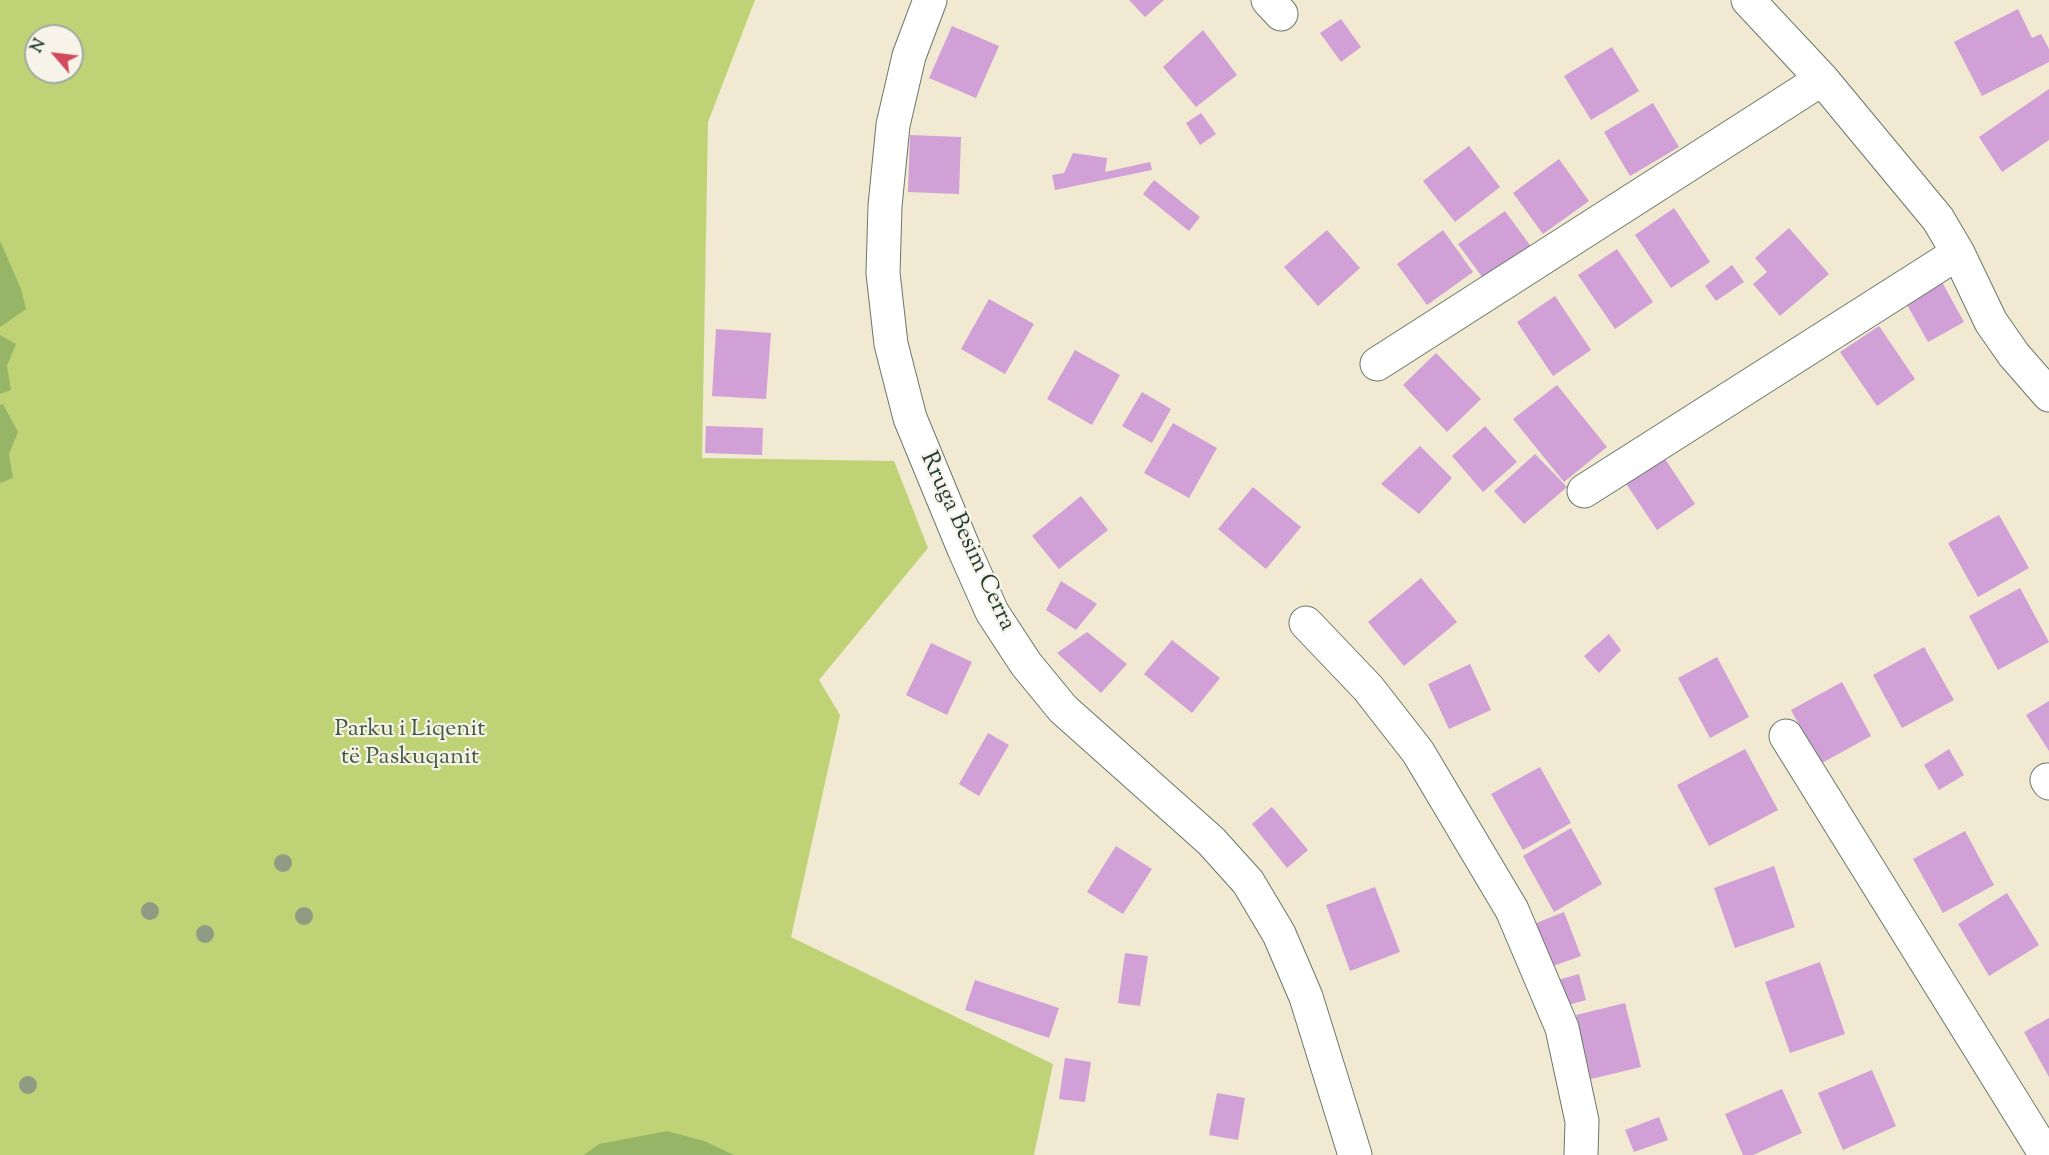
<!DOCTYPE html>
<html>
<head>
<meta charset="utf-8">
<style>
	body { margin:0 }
	#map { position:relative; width:2049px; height:1155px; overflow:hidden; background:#f1e9d1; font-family:"Sorts Mill Goudy",serif }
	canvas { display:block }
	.north { position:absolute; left:24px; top:24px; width:60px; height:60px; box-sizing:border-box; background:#f7f3e8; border:2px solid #a1aaa0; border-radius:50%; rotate:298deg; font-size:16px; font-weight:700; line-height:24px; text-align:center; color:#1f3d34 }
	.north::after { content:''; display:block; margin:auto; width:21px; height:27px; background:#d1495b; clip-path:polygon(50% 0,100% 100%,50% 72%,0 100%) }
</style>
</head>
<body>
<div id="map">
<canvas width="2049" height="1155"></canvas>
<div class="north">N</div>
</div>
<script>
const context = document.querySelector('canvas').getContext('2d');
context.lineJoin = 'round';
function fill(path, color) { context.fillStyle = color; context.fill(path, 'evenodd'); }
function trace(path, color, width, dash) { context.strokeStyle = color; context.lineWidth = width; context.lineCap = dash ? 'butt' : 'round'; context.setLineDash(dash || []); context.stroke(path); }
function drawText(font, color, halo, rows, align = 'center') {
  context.font = font + ' "Sorts Mill Goudy",serif'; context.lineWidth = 4.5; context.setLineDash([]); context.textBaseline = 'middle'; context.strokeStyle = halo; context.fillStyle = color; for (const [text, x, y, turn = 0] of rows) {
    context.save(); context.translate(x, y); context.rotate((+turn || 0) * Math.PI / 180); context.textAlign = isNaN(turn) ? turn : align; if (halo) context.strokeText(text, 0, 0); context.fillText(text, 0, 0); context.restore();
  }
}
fill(new Path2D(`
	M 0,0 L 755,0 L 708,122 L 702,458 L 894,461 L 928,548 L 819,680 L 840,715 L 791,937 L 1053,1064 L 1034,1155 L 0,1155 ZM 36,36 L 72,36 L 72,72 L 36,72 Z`), '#bfd376');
fill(new Path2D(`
	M 0,241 L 21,289 L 26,309 L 0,327 Z
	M 0,335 L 16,344 L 7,366 L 11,390 L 0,394 Z
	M 3,404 L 18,432 L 9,454 L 13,478 L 0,483 L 0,405 Z
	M 667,1131 L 704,1141 L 734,1155 L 584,1155 L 599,1144 Z`), '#97b567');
fill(new Path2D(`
	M 1129,0 L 1164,0 L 1145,17 Z
	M 2018,9 L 2032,38 L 2041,34 L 2049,49 L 2049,62 L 1982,96 L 1954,42 Z
	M 1341,19 L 1361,47 L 1341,62 L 1320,33 Z
	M 952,26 L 999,46 L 976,98 L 929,78 Z
	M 1203,30 L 1237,75 L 1196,107 L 1163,67 Z
	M 1612,47 L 1639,91 L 1591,120 L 1564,76 Z
	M 2049,89 L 2049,140 L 2002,172 L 1979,137 Z
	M 1653,103 L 1679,147 L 1630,176 L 1604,132 Z
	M 1201,113 L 1216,134 L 1200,145 L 1186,123 Z
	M 910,135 L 961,137 L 959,194 L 908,192 Z
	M 1469,146 L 1500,187 L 1455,222 L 1423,181 Z
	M 1073,153 L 1107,158 L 1105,172 L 1150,162 L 1152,170 L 1055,190 L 1052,175 L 1064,173 Z
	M 1559,159 L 1589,201 L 1543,234 L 1513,193 Z
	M 1154,180 L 1200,217 L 1189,231 L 1143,194 Z
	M 1674,208 L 1710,262 L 1671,288 L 1635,235 Z
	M 1505,211 L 1535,252 L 1488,285 L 1458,244 Z
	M 1789,228 L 1829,274 L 1780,316 L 1753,284 L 1767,272 L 1755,258 Z
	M 1327,230 L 1360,268 L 1318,306 L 1284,267 Z
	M 1443,230 L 1473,272 L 1427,305 L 1397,264 Z
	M 1617,249 L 1653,302 L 1615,329 L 1578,275 Z
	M 1732,265 L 1744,282 L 1716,301 L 1705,286 Z
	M 1942,282 L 1964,322 L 1928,342 L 1906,303 Z
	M 1555,296 L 1591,350 L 1553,376 L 1517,322 Z
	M 989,299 L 1034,324 L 1005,374 L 961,349 Z
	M 1879,326 L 1915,379 L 1877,406 L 1840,352 Z
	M 716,329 L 771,333 L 766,399 L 712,396 Z
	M 1075,350 L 1120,375 L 1092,425 L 1047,399 Z
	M 1436,353 L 1481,399 L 1447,432 L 1403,385 Z
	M 1557,385 L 1607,447 L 1564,482 L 1513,419 Z
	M 1142,392 L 1171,409 L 1152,443 L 1122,426 Z
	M 1173,423 L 1217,448 L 1189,498 L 1144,473 Z
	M 706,426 L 763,428 L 762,455 L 705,453 Z
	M 1485,426 L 1517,462 L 1483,492 L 1452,456 Z
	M 1420,446 L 1452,478 L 1419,514 L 1381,484 Z
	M 1659,450 L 1695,504 L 1657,530 L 1621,476 Z
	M 1535,454 L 1567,487 L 1524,524 L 1494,491 Z
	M 1253,487 L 1301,527 L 1266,569 L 1218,529 Z
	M 1081,496 L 1108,530 L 1059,569 L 1032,536 Z
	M 1999,515 L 2029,568 L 1978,597 L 1948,543 Z
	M 1421,578 L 1457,622 L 1404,666 L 1368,622 Z
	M 1061,581 L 1097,604 L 1076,630 L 1046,610 Z
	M 2020,588 L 2049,642 L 1998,670 L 1969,616 Z
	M 1087,632 L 1127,664 L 1101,693 L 1057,653 Z
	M 1609,634 L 1621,650 L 1599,673 L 1584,656 Z
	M 1172,640 L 1220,678 L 1192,713 L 1144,674 Z
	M 931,643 L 972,662 L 947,715 L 906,695 Z
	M 1924,647 L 1954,700 L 1902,728 L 1873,675 Z
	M 1717,657 L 1749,717 L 1710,738 L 1678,678 Z
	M 1470,664 L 1491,710 L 1449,729 L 1428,684 Z
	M 1842,682 L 1871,736 L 1820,764 L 1791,710 Z
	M 2049,701 L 2049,751 L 2026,715 Z
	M 988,733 L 1009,745 L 979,796 L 959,784 Z
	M 1745,749 L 1778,810 L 1709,846 L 1677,785 Z
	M 1949,749 L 1964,775 L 1939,790 L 1924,765 Z
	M 1540,767 L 1571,823 L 1523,850 L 1491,794 Z
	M 1272,807 L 1308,850 L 1287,868 L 1252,824 Z
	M 1571,828 L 1602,884 L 1554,912 L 1523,856 Z
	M 1965,831 L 1994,885 L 1943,913 L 1913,859 Z
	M 1116,846 L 1152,869 L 1123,914 L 1087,892 Z
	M 1774,866 L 1795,927 L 1735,948 L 1714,888 Z
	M 1375,887 L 1400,952 L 1350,971 L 1326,905 Z
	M 2007,893 L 2039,945 L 1989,976 L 1958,924 Z
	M 1564,912 L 1581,956 L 1545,969 L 1529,926 Z
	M 1125,953 L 1148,956 L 1140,1006 L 1118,1003 Z
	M 1820,962 L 1845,1034 L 1790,1053 L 1765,982 Z
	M 1579,974 L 1586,1000 L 1561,1007 L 1554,981 Z
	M 975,980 L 1059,1008 L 1049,1038 L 965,1010 Z
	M 1625,1003 L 1641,1067 L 1591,1079 L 1576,1015 Z
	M 2049,1018 L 2049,1077 L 2024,1032 Z
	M 1065,1058 L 1091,1062 L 1085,1102 L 1059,1099 Z
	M 1872,1070 L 1896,1126 L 1843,1150 L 1818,1093 Z
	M 1782,1089 L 1802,1133 L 1753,1155 L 1743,1155 L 1725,1114 Z
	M 1217,1093 L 1245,1098 L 1238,1140 L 1209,1135 Z
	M 1659,1117 L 1668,1140 L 1634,1152 L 1625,1130 Z`), '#d0a0d7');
const minor = new Path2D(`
	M 930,0 L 909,56 L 893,125 L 885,206 L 883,273 L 891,344 L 910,418 L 964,549 L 992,612 L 1026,664 L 1063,709 L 1211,841 L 1248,882 L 1279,934 L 1306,997 L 1355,1155
	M 1268,0 L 1281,14
	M 1748,0 L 1822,79 L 1938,219 L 1958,253 L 1991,322 L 2014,355 L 2049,395
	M 1377,364 L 1822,79
	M 1584,491 L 1958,253
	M 1306,623 L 1368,688 L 1418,752 L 1512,910 L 1562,1028 L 1582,1121 L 1581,1155
	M 1786,736 L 2046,1155
	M 2047,780 L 2049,783`);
trace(minor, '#68796b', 35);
trace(minor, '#fff', 33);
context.fillStyle = '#8f9b82';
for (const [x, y] of [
	[283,863],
	[150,911],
	[304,916],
	[205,934],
	[28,1085]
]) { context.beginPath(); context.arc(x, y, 9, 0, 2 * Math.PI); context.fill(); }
drawText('24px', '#1f3d34', '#f7f3e8', [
	["Rruga Besim Cerra",966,542,65]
]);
drawText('24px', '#3f5b41', '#f7f3e8', [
	["Parku i Liqenit",410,731],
	["të Paskuqanit",410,759]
]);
</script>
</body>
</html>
